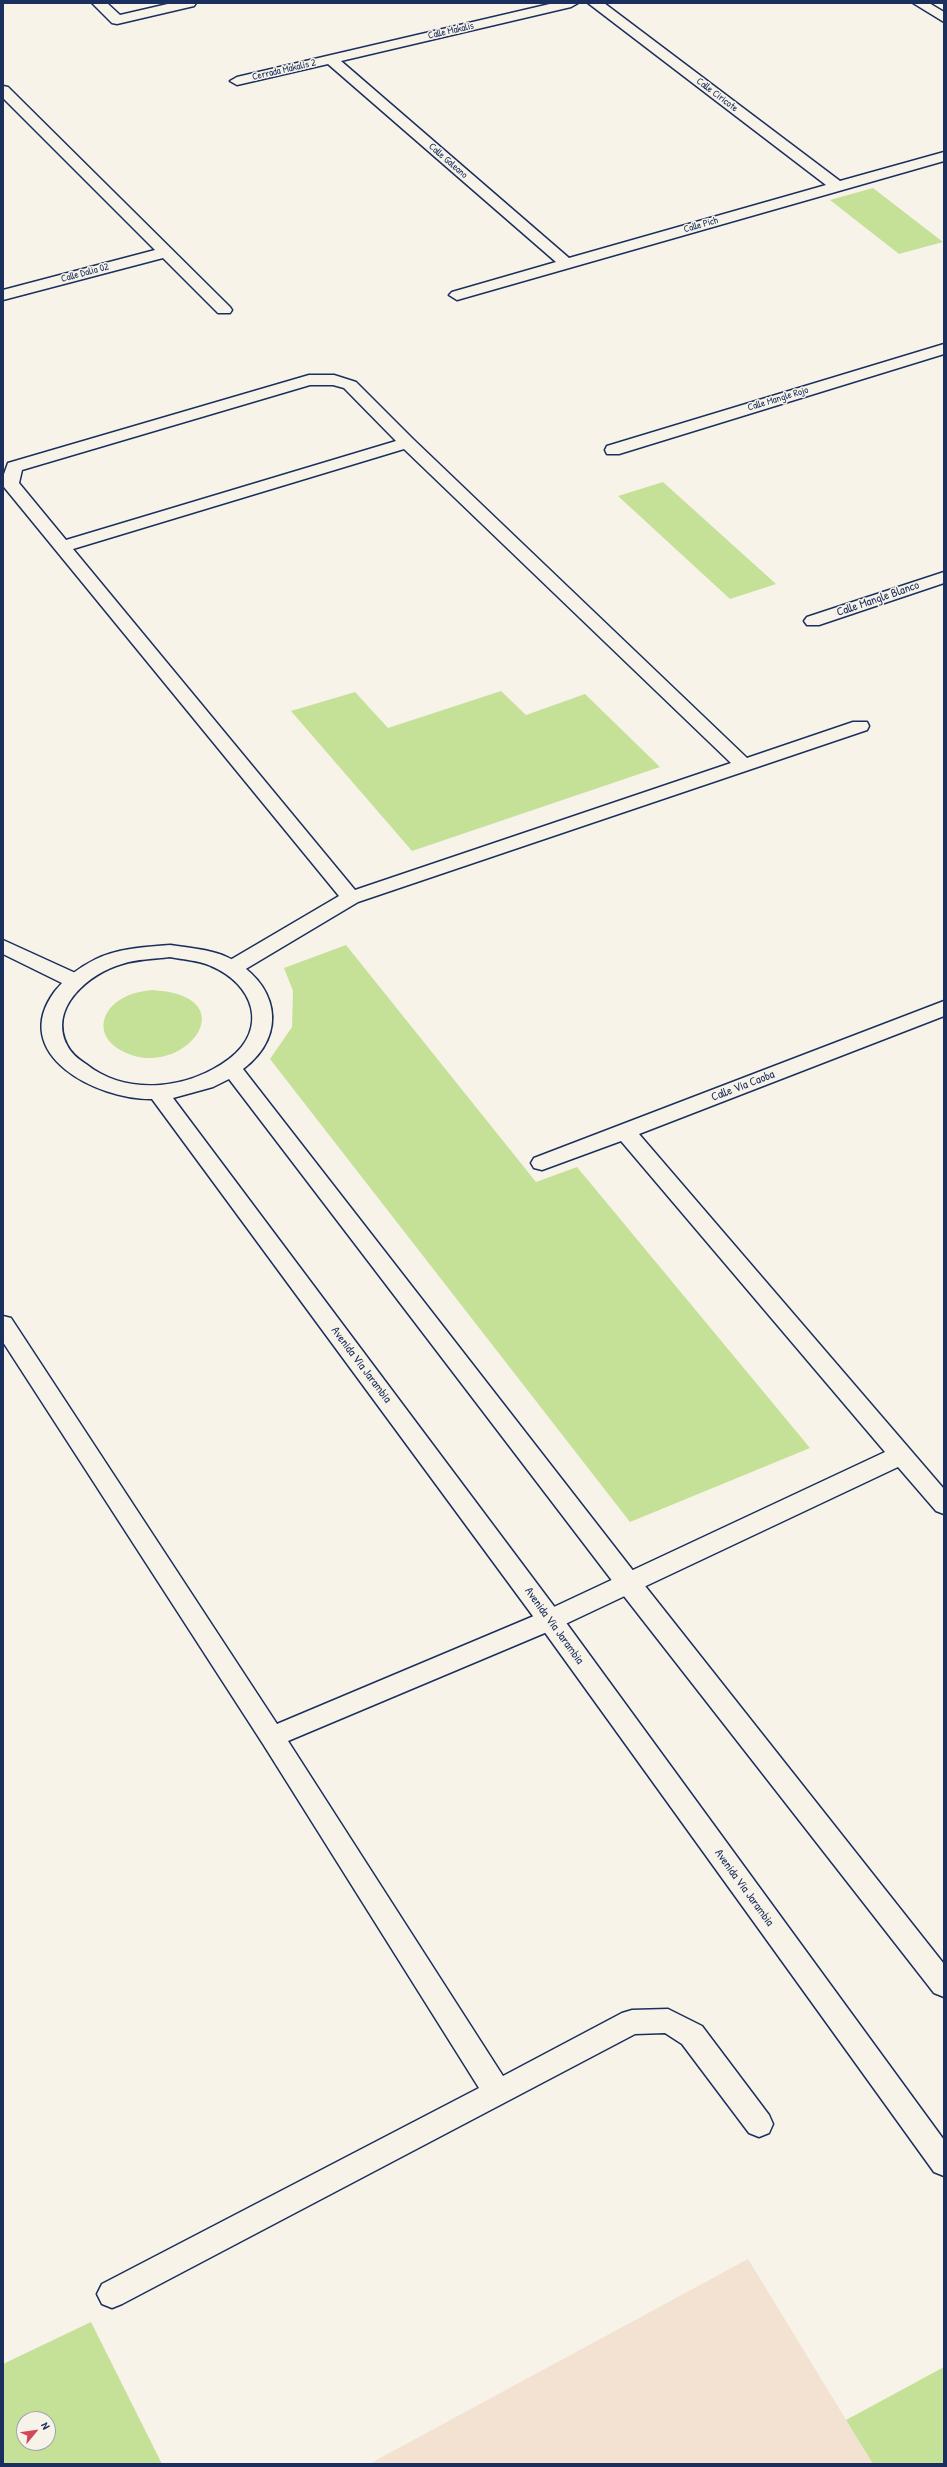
<!DOCTYPE html>
<html>
<head>
<meta charset="utf-8">
<style>
	body { margin:0 }
	#map { position:relative; width:947px; height:2467px; overflow:hidden; background:#f7f3e8; font-family:"Patrick Hand",sans-serif }
	canvas { display:block }
	.frame { position:absolute; inset:0; border:4px solid #1b2f5e; pointer-events:none }
	.north { position:absolute; left:16px; top:2411px; width:40px; height:40px; box-sizing:border-box; background:#f7f3e8; border:1px solid #9fa5b1; border-radius:50%; rotate:61deg; font-size:11px; font-weight:700; line-height:16px; text-align:center; color:#1b2f5e }
	.north::after { content:''; display:block; margin:auto; width:14px; height:18px; background:#d1495b; clip-path:polygon(50% 0,100% 100%,50% 72%,0 100%) }
</style>
</head>
<body>
<div id="map">
<canvas width="947" height="2467"></canvas>
<div class="frame"></div>
<div class="north">N</div>
</div>
<script>
const context = document.querySelector('canvas').getContext('2d');
context.lineJoin = 'round';
function fill(path, color) { context.fillStyle = color; context.fill(path, 'evenodd'); }
function trace(path, color, width, dash) { context.strokeStyle = color; context.lineWidth = width; context.lineCap = dash ? 'butt' : 'round'; context.setLineDash(dash || []); context.stroke(path); }
function drawText(font, color, halo, rows, align = 'center') {
  context.font = font + ' "Patrick Hand",sans-serif'; context.lineWidth = 3; context.setLineDash([]); context.textBaseline = 'middle'; context.strokeStyle = halo; context.fillStyle = color; for (const [text, x, y, turn = 0] of rows) {
    context.save(); context.translate(x, y); context.rotate((+turn || 0) * Math.PI / 180); context.textAlign = isNaN(turn) ? turn : align; if (halo) context.strokeText(text, 0, 0); context.fillText(text, 0, 0); context.restore();
  }
}
fill(new Path2D(`
	M 748,2259 L 873,2464 L 369,2464 Z`), '#f3e2d1');
fill(new Path2D(`
	M 873,188 L 943,242 L 899,254 L 830,200 Z
	M 663,482 L 776,584 L 730,599 L 618,496 Z
	M 501,691 L 526,715 L 585,694 L 660,767 L 412,851 L 291,711 L 355,692 L 388,728 Z
	M 346,945 L 536,1182 L 577,1167 L 810,1448 L 630,1522 L 270,1059 L 292,1027 L 293,991 L 284,968 Z
	M 152,990 C 254,996 178,1088 117,1048 C 95,1033 102,1009 123,998 C 132,993 142,991 152,990 Z
	M 91,2322 L 162,2464 L 3,2464 L 3,2364 ZM 24,2419 L 48,2419 L 48,2443 L 24,2443 Z
	M 944,2367 L 944,2464 L 873,2464 L 846,2420 Z`), '#c5e198');
const street = new Path2D(`
	M 92,3 L 107,3 L 120,15 L 172,3 L 196,3 L 194,6 L 117,24 L 112,23 Z
	M 554,3 L 578,3 L 571,7 L 341,61 L 569,258 L 826,185 L 588,3 L 604,3 L 840,181 L 944,152 L 944,161 L 457,300 L 449,295 L 452,292 L 556,262 L 328,64 L 237,85 L 230,81 L 237,77 Z
	M 913,3 L 929,3 L 944,12 L 944,22 Z
	M 3,86 L 8,87 L 230,307 L 232,310 L 230,313 L 218,313 L 163,258 L 3,300 L 3,290 L 155,250 L 3,98 Z
	M 944,344 L 944,354 L 619,454 L 607,454 L 605,450 L 607,446 Z
	M 309,375 L 334,375 L 356,382 L 413,439 L 747,758 L 853,722 L 867,722 L 869,726 L 867,730 L 358,902 L 239,973 L 232,975 L 225,973 L 222,968 L 225,963 L 339,896 L 4,487 L 3,477 L 8,463 ZM 310,385 L 333,385 L 344,388 L 396,441 L 66,540 L 19,483 L 22,470 ZM 404,449 L 731,763 L 355,890 L 73,549 Z
	M 944,572 L 944,583 L 819,625 L 807,625 L 804,621 L 807,617 Z
	M 3,940 L 82,976 L 85,981 L 82,986 L 75,988 L 68,986 L 3,954 Z
	M 944,1001 L 944,1016 L 639,1134 L 944,1489 L 944,1514 L 936,1511 L 898,1467 L 559,1627 L 288,1741 L 503,2076 L 622,2013 L 632,2010 L 668,2009 L 702,2026 L 769,2115 L 773,2124 L 769,2133 L 759,2137 L 749,2133 L 682,2044 L 665,2033 L 635,2034 L 122,2304 L 112,2308 L 102,2304 L 97,2294 L 102,2284 L 479,2088 L 263,1744 L 3,1342 L 3,1316 L 11,1318 L 277,1724 L 541,1613 L 885,1452 L 621,1141 L 542,1170 L 534,1168 L 531,1163 L 534,1158 Z`);
const secondary = new Path2D(`
	M 170,945 C 189,948 209,949 227,957 C 277,981 290,1034 243,1069 L 638,1577 L 944,1964 L 944,1997 L 934,1993 L 620,1591 L 229,1079 L 213,1087 L 173,1098 L 559,1613 L 944,2140 L 944,2176 L 934,2172 L 541,1627 L 152,1099 C 98,1100 7,1055 55,991 C 66,977 80,967 96,959 C 119,948 145,947 170,945 ZM 170,957 C 184,960 198,960 211,966 C 254,984 269,1029 229,1059 C 189,1089 127,1097 86,1064 C 78,1059 71,1053 67,1045 C 48,1007 90,973 122,964 C 137,959 154,959 170,957 Z`);
trace(street, '#1b2f5e', 3);
trace(secondary, '#1b2f5e', 3);
fill(street, '#f7f3e8');
fill(secondary, '#f7f3e8');
drawText('10px', '#1b2f5e', '#f7f3e8', [
	["Calle Makalis",451,31,-13],
	["Cerrada Makalis 2",284,70,-13],
	["Calle Ciricote",717,95,37],
	["Calle Galeano",448,161,41],
	["Calle Pich",701,225,-16],
	["Calle Dalia 02",85,273,-15],
	["Calle Mangle Rojo",778,399,-17]
]);
drawText('12px', '#1b2f5e', '#f7f3e8', [
	["Calle Mangle Blanco",878,599,-19],
	["Calle Via Caoba",743,1086,-21],
	["Avenida Via Jarambia",361,1365,53],
	["Avenida Via Jarambia",554,1626,54],
	["Avenida Via Jarambia",744,1888,54]
]);
</script>
</body>
</html>
